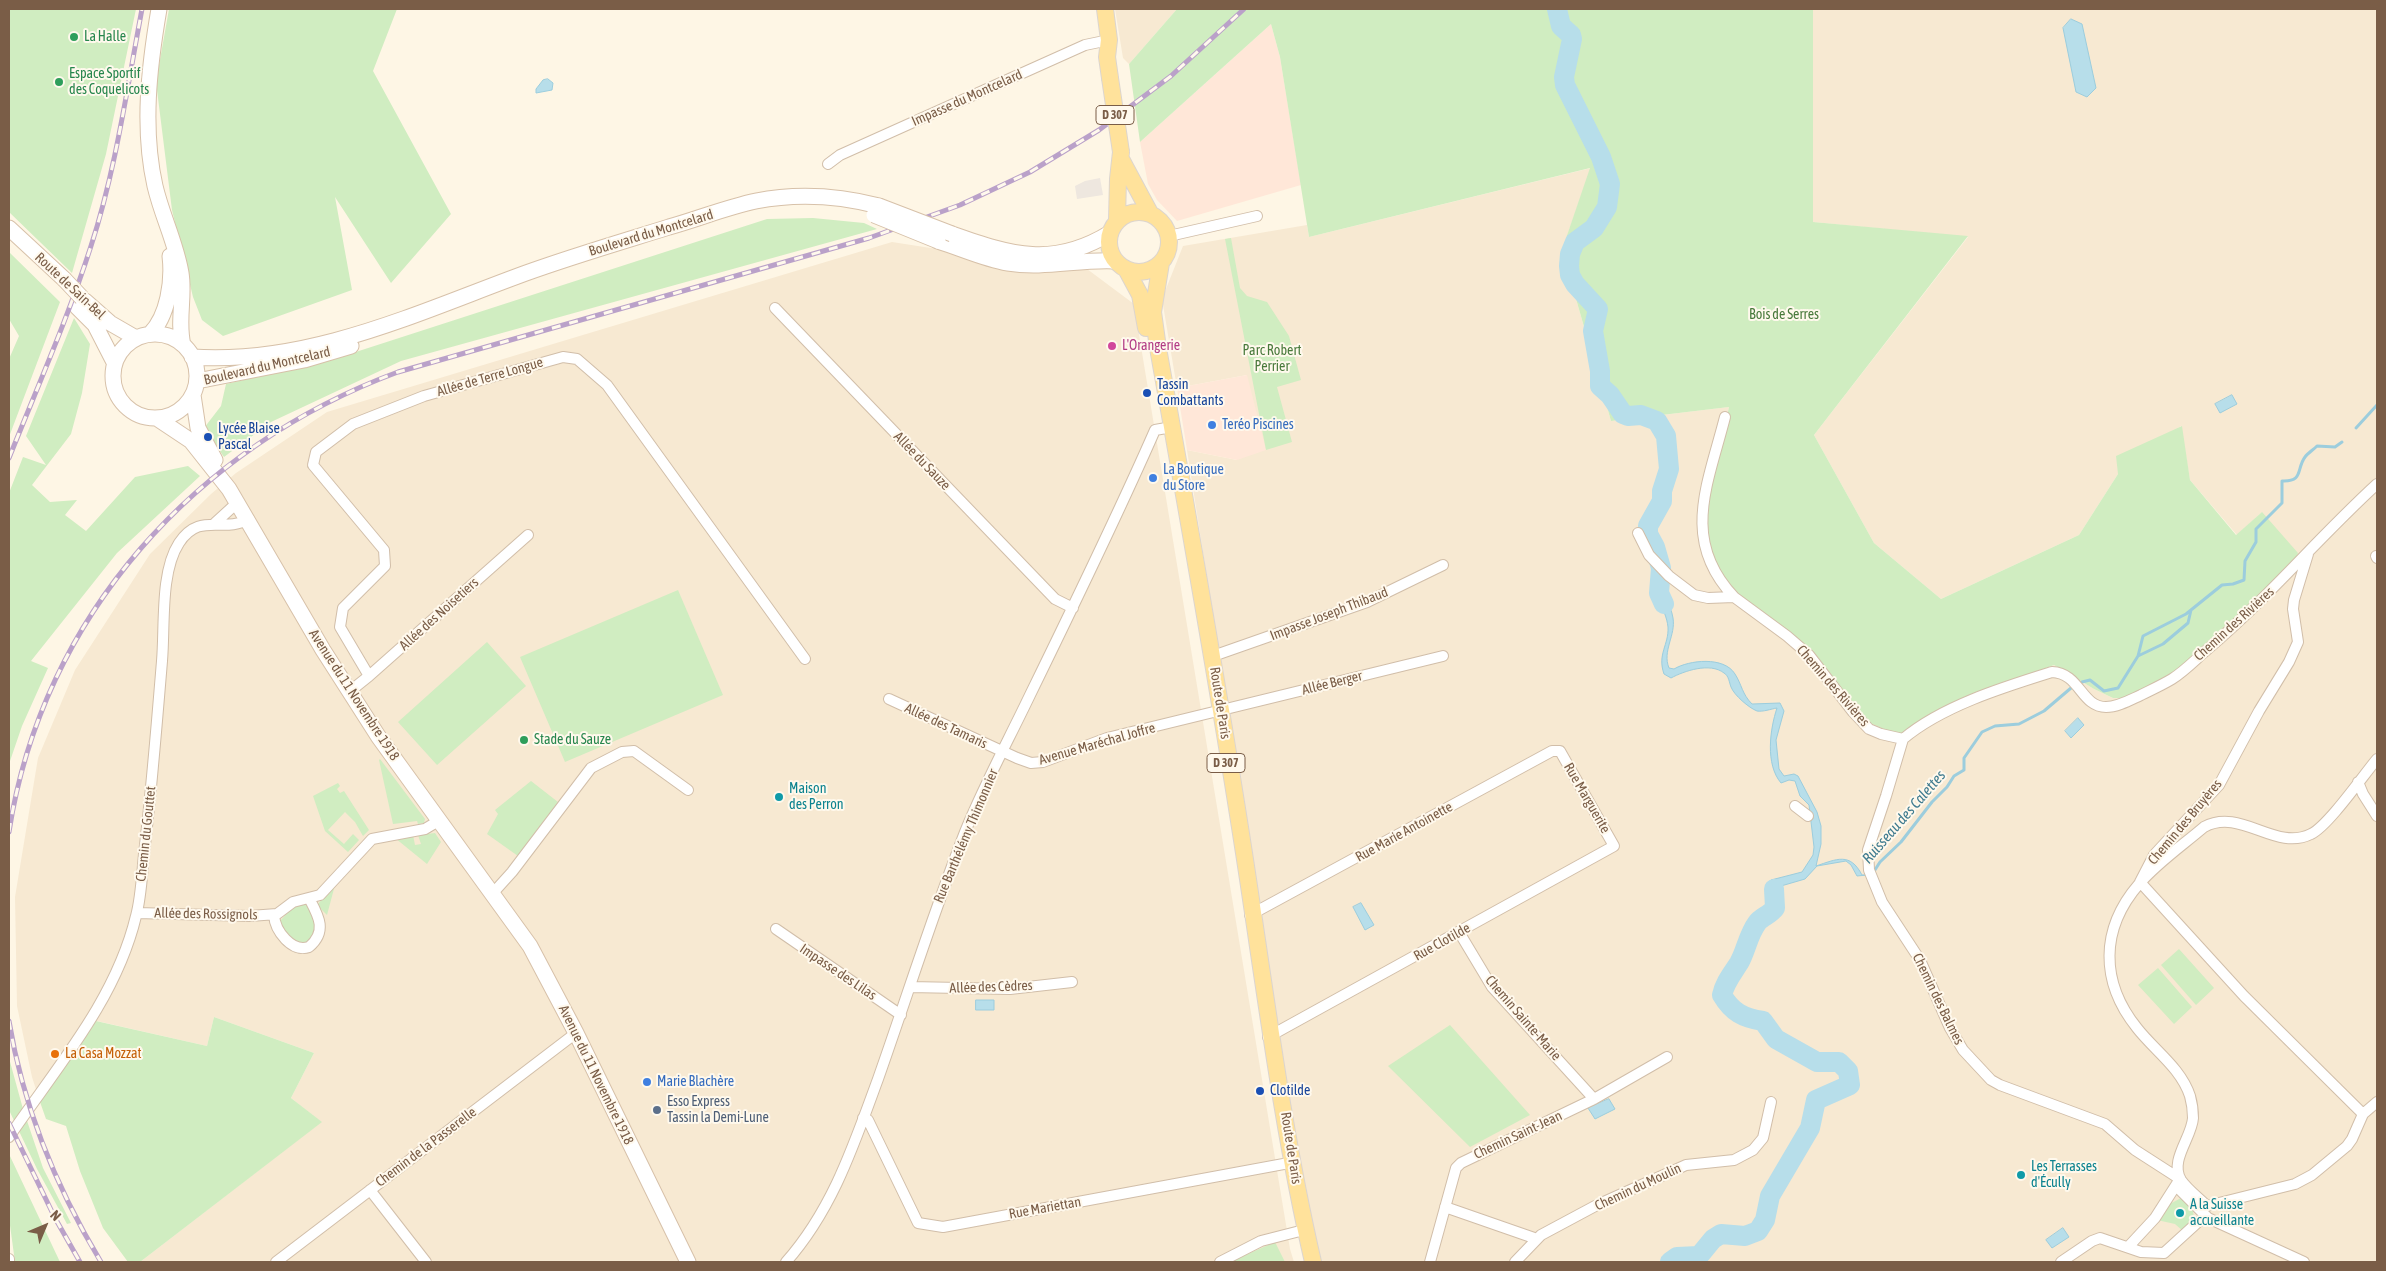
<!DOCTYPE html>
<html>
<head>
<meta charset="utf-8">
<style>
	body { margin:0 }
	#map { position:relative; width:2386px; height:1271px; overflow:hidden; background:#fef6e5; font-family:"Asap Condensed",sans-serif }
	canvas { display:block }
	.frame { position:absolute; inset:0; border:10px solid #7a5d47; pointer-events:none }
	.north { position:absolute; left:20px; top:1201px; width:50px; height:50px; -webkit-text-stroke:4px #fff9ed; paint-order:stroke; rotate:45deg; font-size:14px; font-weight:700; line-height:20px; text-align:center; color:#7a5d47 }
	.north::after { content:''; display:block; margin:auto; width:18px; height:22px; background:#7a5d47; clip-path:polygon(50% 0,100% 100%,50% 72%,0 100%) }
</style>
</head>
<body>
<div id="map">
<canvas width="2386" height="1271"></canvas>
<div class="frame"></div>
<div class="north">N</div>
</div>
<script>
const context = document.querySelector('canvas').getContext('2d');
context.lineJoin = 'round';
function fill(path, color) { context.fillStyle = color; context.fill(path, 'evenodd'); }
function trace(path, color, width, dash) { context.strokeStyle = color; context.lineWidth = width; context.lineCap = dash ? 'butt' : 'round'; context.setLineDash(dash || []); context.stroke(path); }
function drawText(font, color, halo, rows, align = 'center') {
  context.font = font + ' "Asap Condensed",sans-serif'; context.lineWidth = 4; context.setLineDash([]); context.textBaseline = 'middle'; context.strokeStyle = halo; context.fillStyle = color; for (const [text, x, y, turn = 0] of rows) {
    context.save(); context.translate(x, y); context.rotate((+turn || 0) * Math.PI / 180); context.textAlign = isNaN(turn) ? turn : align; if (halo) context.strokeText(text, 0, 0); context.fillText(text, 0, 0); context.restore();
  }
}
fill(new Path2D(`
	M 1115,9 L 1177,9 L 1129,64 L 1123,58 Z
	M 1813,9 L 2377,9 L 2377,1262 L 1320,1262 L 1307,1217 L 1187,450 L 1237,460 L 1247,375 L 1177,388 L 1162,299 L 1183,246 L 1307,225 L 1309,237 L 1591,168 L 1562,250 L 1611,421 L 1729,407 L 1707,507 L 1972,696 L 2054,665 L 2094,689 L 2113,698 L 2130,698 L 2262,512 L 2237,535 L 2190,480 L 2181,426 L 2118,474 L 2079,535 L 1941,599 L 1874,543 L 1814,435 L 1968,237 L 1813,222 Z
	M 892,242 L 937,249 L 1021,272 L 1083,266 L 1134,304 L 1290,1249 L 1294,1262 L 140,1262 L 321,1122 L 291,1098 L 314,1053 L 214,1017 L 207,1046 L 97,1021 L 40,1102 L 32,1077 L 17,1006 L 15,897 L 38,758 L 75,670 L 150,554 L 211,494 L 236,473 L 327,412 Z`), '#f7e9d2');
fill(new Path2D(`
	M 1271,24 L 1280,57 L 1301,185 L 1177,221 L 1157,200 L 1148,184 L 1140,142 Z
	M 1247,375 L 1266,450 L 1237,460 L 1187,450 L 1177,388 Z`), '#ffe7d8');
fill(new Path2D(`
	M 1100,178 L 1103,195 L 1077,199 L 1075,186 L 1085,181 Z`), '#eee7df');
fill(new Path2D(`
	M 9,9 L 136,9 L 106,154 L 72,273 L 9,212 Z
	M 169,9 L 397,9 L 373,71 L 451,214 L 391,283 L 335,197 L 352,290 L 223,336 L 202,320 L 193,297 L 172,210 L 156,82 Z
	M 1177,9 L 1813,9 L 1813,222 L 1968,236 L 1814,435 L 1874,543 L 1941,599 L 2079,535 L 2118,474 L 2116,456 L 2182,426 L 2190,480 L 2236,535 L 2262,512 L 2298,553 L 2293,566 L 2171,678 L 2130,698 L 2113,698 L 2094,689 L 2054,665 L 1972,696 L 1900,736 L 1868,722 L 1810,652 L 1724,582 L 1709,551 L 1707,507 L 1729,407 L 1611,421 L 1562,250 L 1590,168 L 1309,237 L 1280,57 L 1271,24 L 1140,142 L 1129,64 Z
	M 813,218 L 864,223 L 877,229 L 401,361 L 271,422 L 224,457 L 204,428 L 221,406 L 226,384 L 331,360 L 767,219 Z
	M 1231,238 L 1240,288 L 1247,296 L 1267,302 L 1289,336 L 1301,380 L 1277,387 L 1292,442 L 1266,450 L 1225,239 Z
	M 9,252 L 60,302 L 9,437 L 9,359 L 19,336 L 9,319 Z
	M 74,318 L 90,344 L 82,393 L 71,434 L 32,485 L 50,502 L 77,500 L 65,515 L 86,531 L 135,477 L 188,466 L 200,476 L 117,553 L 31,661 L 48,668 L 22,726 L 9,764 L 9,493 L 23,457 L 46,465 L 26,436 Z
	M 678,590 L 723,695 L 565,762 L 520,657 Z
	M 487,642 L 526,686 L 437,765 L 398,722 Z
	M 380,759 L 425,819 L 424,823 L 418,824 L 417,821 L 393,824 L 379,760 Z
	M 531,781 L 558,802 L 518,856 L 487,834 L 498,814 L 495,810 Z
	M 338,783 L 340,786 L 337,789 L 340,793 L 344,791 L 369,830 L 363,836 L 355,822 L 345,812 L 328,830 L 344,844 L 353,834 L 359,840 L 348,852 L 325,831 L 313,796 Z
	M 435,833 L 441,842 L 427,864 L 395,838 L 413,835 L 415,845 L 421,844 L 418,835 Z
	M 335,885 L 327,915 L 317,905 Z
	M 303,903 C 319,913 318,931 306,944 L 295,944 L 281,927 L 280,921 L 292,908 Z
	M 2179,949 L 2214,988 L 2196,1005 L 2161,965 Z
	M 2158,968 L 2192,1007 L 2174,1024 L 2138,985 Z
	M 214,1017 L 314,1053 L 291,1098 L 322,1122 L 140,1262 L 128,1262 L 103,1228 L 80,1171 L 66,1126 L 46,1119 L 40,1102 L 96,1021 L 207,1046 Z
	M 1450,1025 L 1530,1115 L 1470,1147 L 1388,1066 Z
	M 9,1058 L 23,1109 L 43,1168 L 71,1223 L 67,1224 L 37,1169 L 9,1110 Z
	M 9,1154 L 60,1262 L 15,1262 L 9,1218 Z
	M 2181,1198 L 2193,1210 L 2194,1220 L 2183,1231 L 2175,1224 L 2157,1220 L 2166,1206 Z
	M 1275,1242 L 1285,1262 L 1230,1262 Z`), '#d0edc1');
const water = new Path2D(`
	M 2071,19 L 2082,24 L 2096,88 L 2087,97 L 2076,92 L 2063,28 Z
	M 548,79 L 553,83 L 552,90 L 536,93 L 536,89 L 543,80 Z
	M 2232,395 L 2237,404 L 2220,413 L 2215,404 Z
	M 1658,577 L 1664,581 C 1661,596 1671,604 1673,618 C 1676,635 1662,651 1669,668 L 1674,669 C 1689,660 1724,656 1735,674 C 1742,685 1742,694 1752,704 L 1780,703 L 1784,711 L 1776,740 L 1779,769 L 1784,776 L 1794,774 L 1798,776 L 1817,812 L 1821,826 L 1821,844 L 1816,866 C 1837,859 1850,852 1862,875 L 1867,875 L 1857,876 L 1851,865 L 1846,861 L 1817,866 L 1805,879 L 1781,886 L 1778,910 L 1759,924 L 1741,964 L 1736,961 L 1746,932 L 1756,919 L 1768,916 L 1770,913 L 1769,886 L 1771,880 L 1802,872 L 1813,855 L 1814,847 L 1809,805 L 1800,796 L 1795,781 L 1789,780 L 1781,783 C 1765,764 1770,729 1777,708 C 1771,709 1763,712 1757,711 C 1749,708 1734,695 1731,687 C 1729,682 1729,676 1724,673 C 1710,662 1684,671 1671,678 L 1664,674 C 1657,654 1669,645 1668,627 C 1666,608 1652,596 1658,577 Z
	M 2078,718 L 2084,725 L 2071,738 L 2065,731 Z
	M 1361,903 L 1374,925 L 1365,930 L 1353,907 Z
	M 976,1000 L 994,1000 L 994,1010 L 976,1010 Z
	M 1609,1099 L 1615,1109 L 1595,1119 L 1588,1108 Z
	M 2063,1228 L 2069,1237 L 2052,1248 L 2046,1240 Z`);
fill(water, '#b7deea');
trace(water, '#9ccddd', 1);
trace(new Path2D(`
	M 2356,428 L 2377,405
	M 2138,656 L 2163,644 L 2188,623 L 2191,610
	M 2082,682 L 2090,680 L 2104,691 L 2118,688 L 2138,656 L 2143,636 L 2186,614 L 2222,585 L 2233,584 L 2244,580 L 2245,561 L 2256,542 L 2256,529 L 2282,503 L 2282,481 C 2304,482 2296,469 2305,457 C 2308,453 2313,450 2317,446 L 2335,447 L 2342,442
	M 1873,873 L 1880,862 L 1901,842 L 1932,802 L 1947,787 L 1954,776 L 1964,770 L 1964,758 L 1982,732 L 1995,726 L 2019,724 L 2044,711 L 2071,688`), '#9ccddd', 3);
trace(new Path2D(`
	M 1557,9 L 1561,26 L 1571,35 L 1572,39 L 1564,77 L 1565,85 L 1601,157 L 1610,184 L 1607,207 L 1594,228 L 1575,242 L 1570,254 L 1569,266 L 1570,275 L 1575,284 L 1598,309 L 1593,331 L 1600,371 L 1600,386 L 1610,395 L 1623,414 L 1628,416 L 1641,415 L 1657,421 L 1666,436 L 1669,469 L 1662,491 L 1662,501 L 1648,526 L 1648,534 L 1655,547 L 1661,568 L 1659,593 L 1664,604
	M 1670,1262 L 1677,1257 L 1699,1256 L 1713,1239 L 1721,1234 L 1745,1236 L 1758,1231 L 1765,1220 L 1770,1196 L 1810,1128 L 1816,1100 L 1850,1085 L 1848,1071 L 1839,1062 L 1817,1062 L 1776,1039 L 1763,1021 C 1743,1018 1732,1012 1722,995 C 1725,982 1732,974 1739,963 C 1746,951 1748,935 1757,923 C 1761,917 1770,915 1775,908 L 1774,889`), '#b7deea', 20);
const street = new Path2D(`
	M 828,164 L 840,155 L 1085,45 L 1109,40
	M 1169,236 L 1257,216
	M 775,308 L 1055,599 L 1073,608
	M 1725,417 C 1708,484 1680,540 1734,597
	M 215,523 L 238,502
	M 1638,533 L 1649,555 L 1669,576 L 1694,595 L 1708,598 L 1734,597 L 1787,636 L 1809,655 L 1853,712 L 1869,729 L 1881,734 L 1903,739 C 1942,706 2004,687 2052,672 C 2080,673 2081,707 2106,707 C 2118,707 2130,700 2141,695 C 2151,690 2162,685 2172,679 C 2185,671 2197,658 2209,648 C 2269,597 2319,537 2377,484
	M 2308,554 L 2294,600 L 2293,609 L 2298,642 L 2289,662 L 2259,711 L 2219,785 L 2154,855 L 2140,882 L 2244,996 L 2363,1114
	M 2376,556 L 2377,558
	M 1213,656 L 1367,602 L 1443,565
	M 369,676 L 340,627 L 343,608 L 385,566 L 384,550 L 313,465 L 316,452 L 353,424 L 424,396 L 563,357 L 577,359 L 607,385 L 805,659
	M 349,692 L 369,676 L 528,535
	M 889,699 L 1017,758 L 1031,763 L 1043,762 L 1107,738 L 1443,656
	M 1903,739 L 1886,796 L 1868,850 L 1869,870 L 1882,902 L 1920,960 L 1950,1028 L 1963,1050 L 1991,1080 L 2000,1085 L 2105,1124 L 2135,1150 L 2180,1179
	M 2358,782 L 2363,794 L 2377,816
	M 1795,806 L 1808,816
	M 493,893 L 512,872 L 591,768 L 622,752 L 634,751 L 688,790
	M 137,913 L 250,916 L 277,914 L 293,902 L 320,895 L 372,839 L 425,829 L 440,820
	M 274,915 C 275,931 292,953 309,947 C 328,931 318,915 309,898
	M 1250,915 L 1552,751 L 1560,751 L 1614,846 L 1268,1037
	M 776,929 L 901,1015
	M 1459,932 L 1492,987 L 1594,1099
	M 910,987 L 1010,989 L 1072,982
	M 863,1118 L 868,1120 L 918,1223 L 943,1227 L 1289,1163
	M 9,1137 C 56,1068 116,1000 136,916 C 142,894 142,868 145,845 C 152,784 157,722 162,661 C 165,626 160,572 179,543 C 200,511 223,534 249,519
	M 2176,1186 L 2208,1218 L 2304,1262
	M 370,1190 L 426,1262
	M 2207,1206 C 2199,1198 2187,1189 2181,1180 C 2169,1161 2192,1137 2193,1118 C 2193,1112 2192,1103 2190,1096 C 2181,1068 2154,1050 2137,1028 C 2100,982 2100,929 2139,884 C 2157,863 2183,845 2204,827 C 2241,807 2275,852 2311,834 C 2328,826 2362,777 2377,759
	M 2207,1206 L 2295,1184 L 2312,1175 L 2347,1146 L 2352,1139 L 2363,1114 L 2377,1102
	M 1445,1207 L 1537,1239
	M 2129,1246 L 2155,1218 L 2178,1182
	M 9,1259 L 9,1262
	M 276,1262 L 576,1033
	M 786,1262 C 833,1209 854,1144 878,1079 C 907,997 933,913 965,832 C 984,785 1008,741 1030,695 C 1073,607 1116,519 1155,430 L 1172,427
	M 1220,1262 L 1261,1241 L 1300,1231
	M 1430,1262 L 1456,1168 L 1461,1163 L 1594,1099 L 1667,1057
	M 1515,1262 L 1541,1235 L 1597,1205 L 1686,1165 L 1734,1160 L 1753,1150 L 1763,1138 L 1771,1102
	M 2061,1262 L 2092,1241 L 2100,1238 L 2141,1252 L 2164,1253 L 2198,1222 L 2208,1218`);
const secondary = new Path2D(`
	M 159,9 C 149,67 142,128 155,186 C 162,216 176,243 181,273 C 185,297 177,321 183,345
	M 9,228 L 64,279
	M 952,234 C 1012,255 1053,268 1110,233
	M 938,241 C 961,248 984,259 1008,263 C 1044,269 1079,259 1115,261
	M 85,301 L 110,323 L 136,338
	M 77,307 L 95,325 L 114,362
	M113 376a42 42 0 1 1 84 0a42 42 0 1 1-84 0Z
	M 150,334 C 168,316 173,281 170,256
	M 192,357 C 309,365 419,312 526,273 C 573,256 621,242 669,227 C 698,219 727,207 756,201 C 797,193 840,196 879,206
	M 197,381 L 304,360 L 351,346
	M 193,395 L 198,428 L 215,460
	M 158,419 L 191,441 L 229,489 L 323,650 L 378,736 L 530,946 L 576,1033 L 688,1262`);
const primary = new Path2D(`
	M 1105,9 L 1109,40 L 1107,57 L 1110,78
	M 1121,159 L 1150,213
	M1109 242a30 30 0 1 1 60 0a30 30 0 1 1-60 0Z
	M 1117,220 L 1118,179 L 1121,152
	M 1161,263 L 1153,312 L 1158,348 C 1188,516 1218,684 1244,853 C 1265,989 1282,1128 1313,1262
	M 1126,269 L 1140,295 L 1146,328`);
trace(street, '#d1bea9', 12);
trace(secondary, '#d7c1a9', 17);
trace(primary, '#dcd5cf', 18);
trace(street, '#fff', 10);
trace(secondary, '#fff', 15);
trace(primary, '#ffe29b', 16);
const rail = new Path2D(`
	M 9,458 C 37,388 68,318 91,246 C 116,169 127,88 142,9
	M 9,832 C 42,616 197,446 398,372 L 869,238 L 960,205 L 1030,172 L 1099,130 L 1171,76 L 1244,9
	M 9,1021 C 23,1106 57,1189 101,1262
	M 9,1123 L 55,1218 L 80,1262`);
trace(rail, '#baa1c9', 5);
trace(rail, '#fff9ed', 3, [9]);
const secondaryBridge = new Path2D(`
	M 879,206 L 952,234
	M 874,215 L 938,241
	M 64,279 L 82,298`);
const primaryBridge = new Path2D(`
	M 1110,78 L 1121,152`);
trace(secondaryBridge, '#d7c1a9', 17, []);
trace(primaryBridge, '#dcd5cf', 18, []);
trace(secondaryBridge, '#fff', 15);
trace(primaryBridge, '#ffe29b', 16);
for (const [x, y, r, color] of [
	[74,37,5,"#2e9e5b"],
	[59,82,5,"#2e9e5b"],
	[1112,346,5,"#d1479c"],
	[1147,393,5,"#1a4fb4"],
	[1212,425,5,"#3f7fe0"],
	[208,437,5,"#1a4fb4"],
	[1153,478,5,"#3f7fe0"],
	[524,740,5,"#2e9e5b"],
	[779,797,5,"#0f9aa8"],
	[55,1054,5,"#e8710a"],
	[647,1082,5,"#3f7fe0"],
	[1260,1091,5,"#1a4fb4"],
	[657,1110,5,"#5c6f8a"],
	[2021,1175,5,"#0f9aa8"],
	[2180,1213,5,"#0f9aa8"]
]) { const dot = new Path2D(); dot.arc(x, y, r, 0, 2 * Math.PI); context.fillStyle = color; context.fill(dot); trace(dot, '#fff9ed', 2); }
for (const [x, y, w] of [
	[1115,115,38],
	[1226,763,38]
]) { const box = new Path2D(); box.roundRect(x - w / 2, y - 9.5, w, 19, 4); context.fillStyle = '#fff9ed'; context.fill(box); trace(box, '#7a5d47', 1); }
drawText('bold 12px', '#7a5d47', null, [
	["D 307",1115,115],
	["D 307",1226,763]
]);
drawText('14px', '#27864d', '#fff9ed', [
	["La Halle",84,37],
	["Espace Sportif",69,74],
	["des Coquelicots",69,90],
	["Stade du Sauze",534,740]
], 'left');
drawText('14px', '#7a5d47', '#fff9ed', [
	["Impasse du Montcelard",967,98,-24],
	["Boulevard du Montcelard",651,233,-17],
	["Route de Sain-Bel",70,286,43],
	["Boulevard du Montcelard",267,366,-13],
	["Allée de Terre Longue",490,377,-16],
	["Allée du Sauze",922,461,46],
	["Allée des Noisetiers",439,614,-42],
	["Impasse Joseph Thibaud",1329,614,-21],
	["Chemin des Rivières",2234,624,-42],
	["Allée Berger",1332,683,-14],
	["Chemin des Rivières",1833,686,49],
	["Avenue du 11 Novembre 1918",354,695,57],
	["Route de Paris",1220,703,81],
	["Allée des Tamaris",946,726,25],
	["Avenue Maréchal Joffre",1097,744,-16],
	["Rue Marguerite",1587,798,60],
	["Chemin des Bruyères",2185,822,-50],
	["Rue Marie Antoinette",1404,832,-29],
	["Chemin du Gouttet",146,834,-84],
	["Rue Barthélémy Thimonnier",966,836,-67],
	["Allée des Rossignols",206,914,1],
	["Rue Clotilde",1442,942,-29],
	["Impasse des Lilas",838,972,34],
	["Allée des Cèdres",991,987,-2],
	["Chemin des Balmes",1938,999,64],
	["Chemin Sainte-Marie",1523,1018,49],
	["Avenue du 11 Novembre 1918",596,1075,64],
	["Chemin Saint-Jean",1518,1135,-25],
	["Chemin de la Passerelle",426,1147,-37],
	["Route de Paris",1291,1148,81],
	["Chemin du Moulin",1638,1187,-25],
	["Rue Mariettan",1045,1208,-10]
]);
drawText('14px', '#497a3c', '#fff9ed', [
	["Bois de Serres",1784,315],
	["Parc Robert",1272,351],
	["Perrier",1272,367]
]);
drawText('14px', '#b23c85', '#fff9ed', [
	["L'Orangerie",1122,346]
], 'left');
drawText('14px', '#164399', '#fff9ed', [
	["Tassin",1157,385],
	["Combattants",1157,401],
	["Lycée Blaise",218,429],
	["Pascal",218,445],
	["Clotilde",1270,1091]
], 'left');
drawText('14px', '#366cbe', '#fff9ed', [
	["Teréo Piscines",1222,425],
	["La Boutique",1163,470],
	["du Store",1163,486],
	["Marie Blachère",657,1082]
], 'left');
drawText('14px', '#0d838f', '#fff9ed', [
	["Maison",789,789],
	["des Perron",789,805],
	["Les Terrasses",2031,1167],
	["d'Écully",2031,1183],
	["A la Suisse",2190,1205],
	["accueillante",2190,1221]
], 'left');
drawText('14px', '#c56008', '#fff9ed', [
	["La Casa Mozzat",65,1054]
], 'left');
drawText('14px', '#4e5e75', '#fff9ed', [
	["Esso Express",667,1102],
	["Tassin la Demi-Lune",667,1118]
], 'left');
drawText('italic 15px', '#3f7b8f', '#fff9ed', [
	["Ruisseau des Calettes",1904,817,-49]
]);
</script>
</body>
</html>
